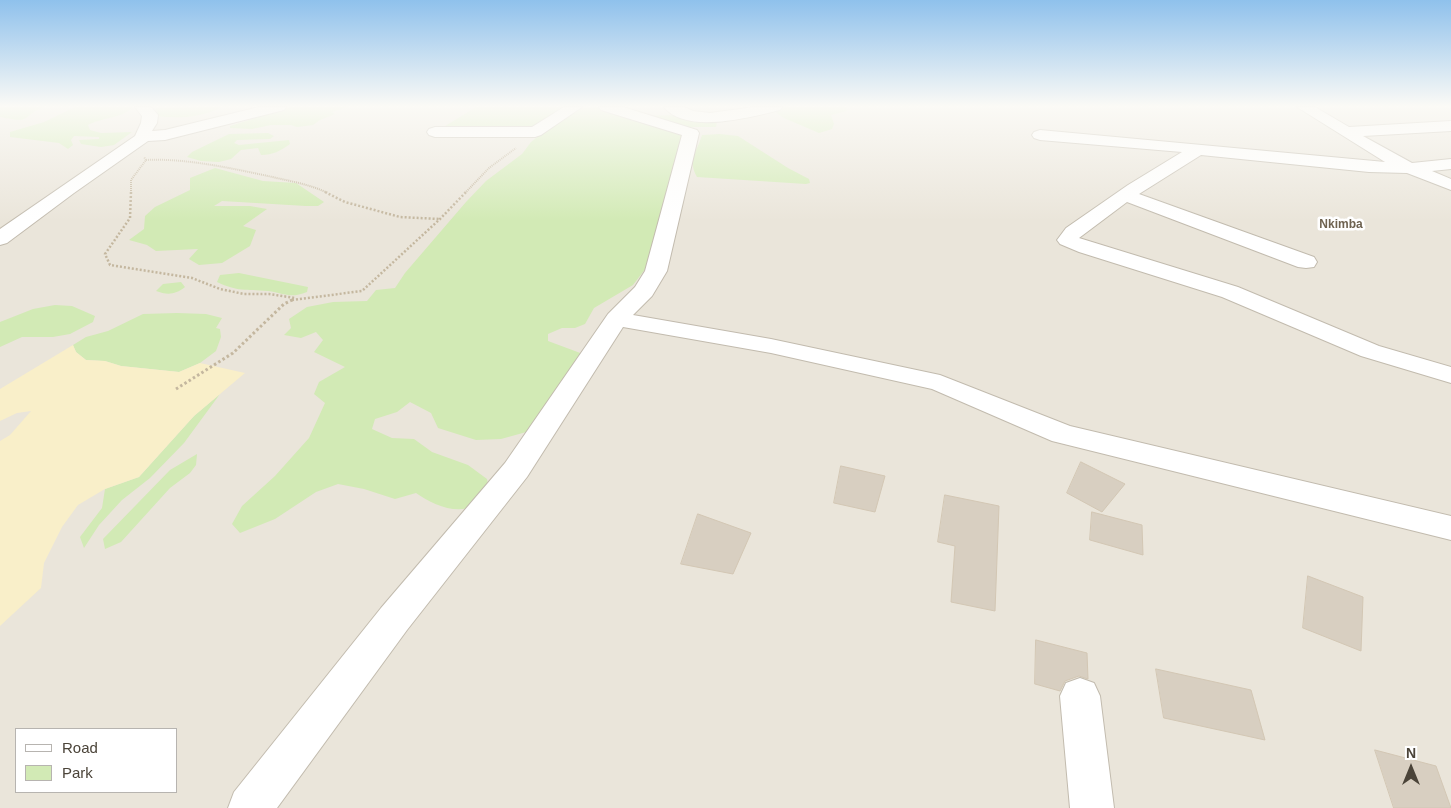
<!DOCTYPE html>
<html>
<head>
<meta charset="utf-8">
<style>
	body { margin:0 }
	#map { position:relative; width:1451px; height:808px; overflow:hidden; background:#f6f3ec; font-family:Helvetica,sans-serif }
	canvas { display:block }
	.legend { position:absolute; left:15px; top:728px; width:162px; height:65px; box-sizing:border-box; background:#fff; border:1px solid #b7b4b0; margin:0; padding:6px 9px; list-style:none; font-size:15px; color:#4b4439 }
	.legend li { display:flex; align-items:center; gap:10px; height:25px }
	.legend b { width:25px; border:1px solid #b7b4b0 }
	.north { position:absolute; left:1386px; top:743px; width:50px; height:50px; -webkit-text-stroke:4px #fff; paint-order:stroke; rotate:0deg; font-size:14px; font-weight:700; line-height:20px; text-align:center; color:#4b4439 }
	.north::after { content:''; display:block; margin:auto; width:18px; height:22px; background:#4b4439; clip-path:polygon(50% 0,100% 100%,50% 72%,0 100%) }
</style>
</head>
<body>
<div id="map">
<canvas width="1451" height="808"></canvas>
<ul class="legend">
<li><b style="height:6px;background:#fff"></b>Road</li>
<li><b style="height:14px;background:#d2eab5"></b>Park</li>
</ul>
<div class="north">N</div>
</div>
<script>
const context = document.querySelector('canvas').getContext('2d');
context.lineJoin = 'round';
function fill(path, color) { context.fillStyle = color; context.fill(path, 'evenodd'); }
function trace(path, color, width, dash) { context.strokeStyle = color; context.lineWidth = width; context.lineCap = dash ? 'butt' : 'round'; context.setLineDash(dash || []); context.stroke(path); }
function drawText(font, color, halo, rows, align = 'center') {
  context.font = font + ' Helvetica,sans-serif'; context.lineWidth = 5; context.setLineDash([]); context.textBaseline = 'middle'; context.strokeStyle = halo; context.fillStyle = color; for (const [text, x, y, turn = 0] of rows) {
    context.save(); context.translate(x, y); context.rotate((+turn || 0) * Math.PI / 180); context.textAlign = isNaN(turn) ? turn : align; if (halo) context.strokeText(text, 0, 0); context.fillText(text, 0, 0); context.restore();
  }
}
fill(new Path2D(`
	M 0,107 L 1451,107 L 1451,808 L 0,808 ZM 16,729 L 176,729 L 176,792 L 16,792 Z`), '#eae5da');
fill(new Path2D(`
	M 0,107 L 44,107 C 34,110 34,112 26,118 C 21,122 7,118 0,117 Z
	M 75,107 L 132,107 C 127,117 100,118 88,125 L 90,130 L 101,133 L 132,132 L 114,145 L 101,147 L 81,144 L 79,140 L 99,139 L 99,137 L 74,136 L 71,140 L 73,145 L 68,149 L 59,143 L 10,137 L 10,132 L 44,122 Z
	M 222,107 C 202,117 180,119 158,116 L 156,108 Z
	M 290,107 L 347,107 L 332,112 L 335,114 L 320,120 L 313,125 L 297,127 L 291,125 L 271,125 L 252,129 L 230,128 L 230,126 Z
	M 476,107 L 569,107 L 532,131 L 442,128 Z
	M 599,107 L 683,136 L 649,264 L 633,285 L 594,308 L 585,324 L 575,328 L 562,328 L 548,334 L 548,341 L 583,354 L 530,431 L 501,439 L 476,440 L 438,428 L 431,413 L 410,402 L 397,412 L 375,419 L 372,429 L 392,438 L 414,439 L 432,452 L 468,465 L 487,479 L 489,490 C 485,494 480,502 475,505 C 457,516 432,504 416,493 L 395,499 L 364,489 L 338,484 L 316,492 L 275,519 L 240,533 L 232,524 L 242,506 L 275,476 L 309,438 L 325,403 L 314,394 L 319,382 L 345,367 L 314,352 L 323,340 L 316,332 L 301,338 L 284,335 L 291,328 L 289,319 L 307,307 L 333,302 L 367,301 L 376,290 L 395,288 L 405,273 L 466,202 L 486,181 L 522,154 L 531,142 L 551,126 L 582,108 Z
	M 782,107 L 847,107 L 846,111 L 831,115 L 834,124 L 832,129 L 819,133 L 784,118 L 773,110 Z
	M 680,115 L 717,122 L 716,127 L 689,127 L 641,116 Z
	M 268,133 L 274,136 L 270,139 L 237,140 L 234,143 L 239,145 L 289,140 L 290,144 C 280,151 273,155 261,155 L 258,148 L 241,150 L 231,159 L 219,162 L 201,161 L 187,157 L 192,152 L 229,134 Z
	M 720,134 L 738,136 L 788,168 L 809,179 L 810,183 L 806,184 L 697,177 C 687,159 697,152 702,135 Z
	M 215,168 L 263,181 L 296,183 L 324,202 L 318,206 L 306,206 L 222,201 L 214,206 L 250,206 L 267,209 L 243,226 L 256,230 L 250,246 L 222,263 L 199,265 L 189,259 L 198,249 L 156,251 L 147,245 L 129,240 L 144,229 L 145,216 L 155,207 L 190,190 L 190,178 Z
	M 239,273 L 308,287 L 307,292 C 290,299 284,293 268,291 C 245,289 238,292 217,282 L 220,275 Z
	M 181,282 L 185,287 C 175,295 167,295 156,291 L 163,284 Z
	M 55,305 L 72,306 L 95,316 L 93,322 L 70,334 L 53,337 L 22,337 L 0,347 L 0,322 L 33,309 Z
	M 177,313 L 206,314 L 222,318 L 216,328 L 220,329 L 221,337 L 216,351 L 200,363 L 179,372 L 121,366 L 105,361 L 86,360 L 76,352 L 73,345 L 86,337 L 108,331 L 143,314 Z
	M 220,394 L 184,443 L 150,478 L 122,500 L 99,525 L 84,548 L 80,537 L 102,508 L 105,489 L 139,477 L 194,416 Z
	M 197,454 L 196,465 L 190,473 L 170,488 L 121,542 L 105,549 L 103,539 L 170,470 Z`), '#d2eab5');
fill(new Path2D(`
	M 73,345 L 76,352 L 86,360 L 105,361 L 121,366 L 179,372 L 200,363 L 245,373 L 194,416 L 139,477 L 105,489 L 78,505 L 62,527 L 44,563 L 41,588 L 0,626 L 0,441 L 10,435 L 31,411 L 17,413 L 0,421 L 0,389 Z`), '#f9efc9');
const building = new Path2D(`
	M 1081,462 L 1125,484 L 1102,512 L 1067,493 Z
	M 841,466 L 885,476 L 875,512 L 834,503 Z
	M 945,495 L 999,506 L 995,611 L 951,602 L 955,546 L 938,542 Z
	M 1092,512 L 1142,525 L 1143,555 L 1090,540 Z
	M 698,514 L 751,533 L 733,574 L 681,564 Z
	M 1308,576 L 1363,597 L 1361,651 L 1303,628 Z
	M 1036,640 L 1087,653 L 1088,679 L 1079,676 L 1065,681 L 1060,691 L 1035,684 Z
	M 1156,669 L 1251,690 L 1265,740 L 1164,718 Z
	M 1375,750 L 1436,766 L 1451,808 L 1394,808 Z`);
fill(building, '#d8cfc1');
trace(building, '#d3c7b4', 1);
const minor = new Path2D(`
	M 135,107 L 151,107 L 158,115 L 157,123 L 152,131 L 165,130 L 259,107 L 286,107 L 284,110 L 165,140 L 148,141 L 74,193 L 7,243 L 0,245 L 0,229 L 135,136 L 141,123 L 142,116 Z
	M 564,107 L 582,107 L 541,135 L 535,137 L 435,137 L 429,135 L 427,132 L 429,129 L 435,127 L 532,127 Z
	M 599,107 L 623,107 L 697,130 L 699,133 L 667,271 L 652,296 L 633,315 L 771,339 L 940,375 L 1070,426 L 1451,516 L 1451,540 L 1052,441 L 932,389 L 771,353 L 623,327 L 527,477 L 407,630 L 277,808 L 228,808 L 234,792 L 381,608 L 505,463 L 608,314 L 635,287 L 645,271 L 682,135 L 601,110 Z
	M 664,107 L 684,107 L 693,111 L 710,113 L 754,107 L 782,107 L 780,110 C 751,117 686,135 664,107 Z
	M 1297,107 L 1315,107 L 1349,127 L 1451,121 L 1451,131 L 1363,136 L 1412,163 L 1451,159 L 1451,169 L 1432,171 L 1451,179 L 1451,190 L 1407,173 L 1369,172 L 1201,155 L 1139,194 L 1314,257 L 1317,262 L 1314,267 L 1306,268 L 1298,267 L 1127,202 L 1079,238 L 1238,287 L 1379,346 L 1451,367 L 1451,383 L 1361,356 L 1222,297 L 1079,252 L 1060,244 L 1057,240 L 1066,228 L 1128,185 L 1182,152 L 1040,140 L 1034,138 L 1032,135 L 1034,132 L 1040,130 L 1385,162 Z
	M 1080,678 L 1094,683 L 1100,696 L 1114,808 L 1070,808 L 1060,696 L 1066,683 Z`);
trace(minor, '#c2bbae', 2);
trace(new Path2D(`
	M 146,160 C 185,158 230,168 268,176 C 289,181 309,184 328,193
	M 131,193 L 131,180 L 146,160 L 144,157
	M 465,193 L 489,168 L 516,148`), '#c4b79f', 2, [1, 1]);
trace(new Path2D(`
	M 131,192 L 130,218 L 105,254 L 110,265 L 192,278 L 220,289 L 244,294 L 269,294 L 295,298
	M 325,192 L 345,202 L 400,217 L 440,219
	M 292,300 L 362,291 L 440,219 L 466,192`), '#c4b79f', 2.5, [2, 2]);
trace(new Path2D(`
	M 176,389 L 233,353 L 284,304 L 294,299`), '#c4b79f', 3, [2.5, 2.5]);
fill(minor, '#fff');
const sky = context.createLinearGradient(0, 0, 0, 221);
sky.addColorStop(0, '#8fc1ec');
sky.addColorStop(0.48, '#fbfaf6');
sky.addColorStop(1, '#fbfaf600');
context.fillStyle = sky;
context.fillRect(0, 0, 1451, 221);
drawText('bold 12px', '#6e6250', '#fff', [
	["Nkimba",1341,225]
]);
</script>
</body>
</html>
